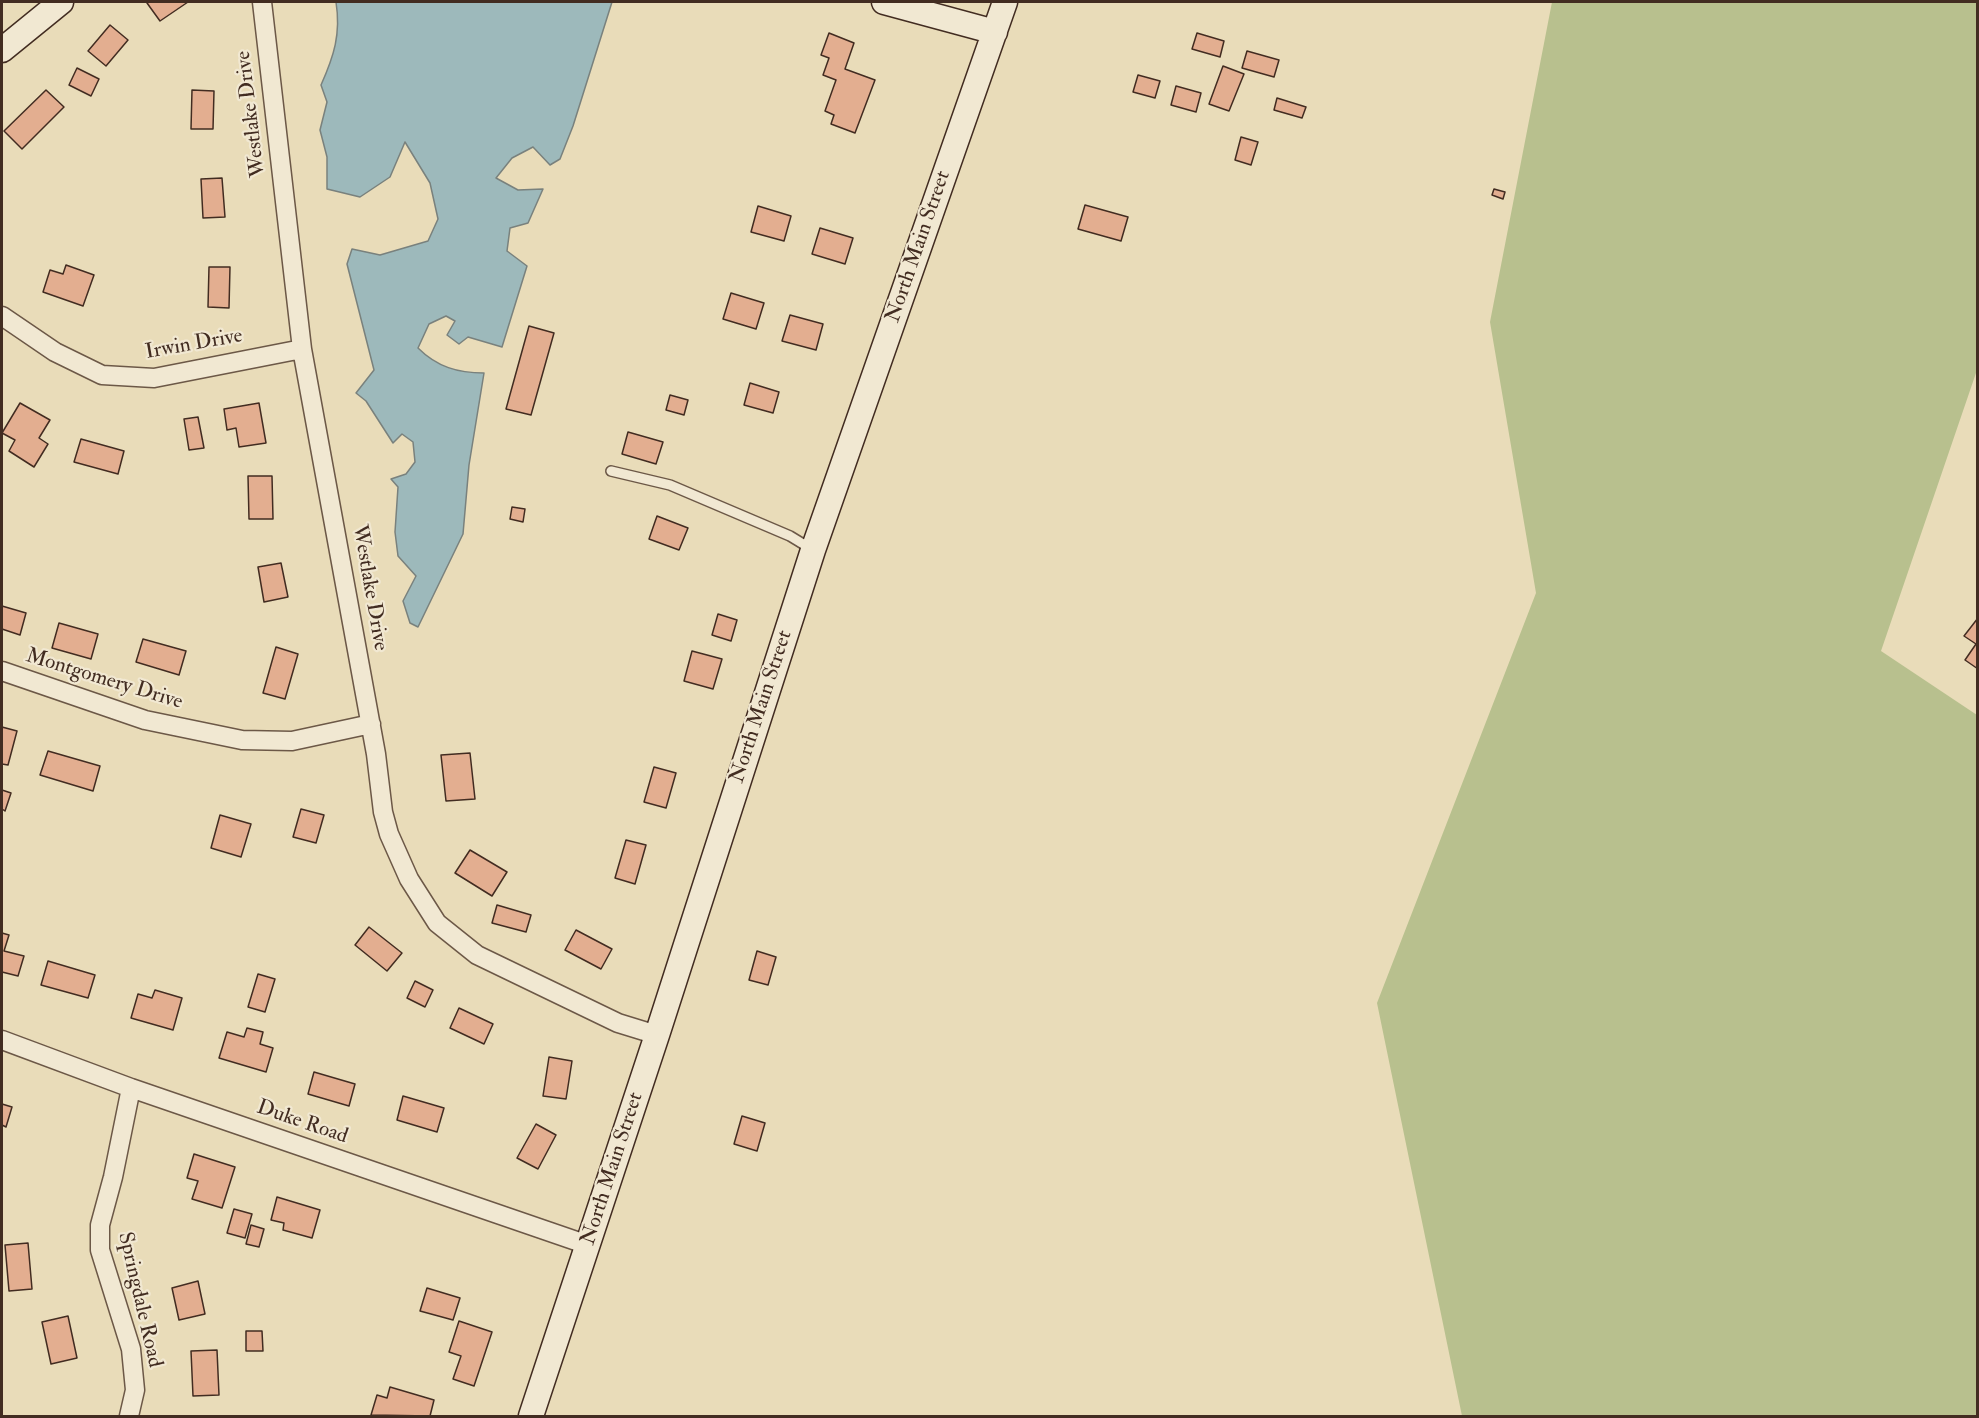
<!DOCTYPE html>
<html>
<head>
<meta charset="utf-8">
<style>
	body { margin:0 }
	#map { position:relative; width:1979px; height:1418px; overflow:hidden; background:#e9dcb9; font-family:"IM FELL Double Pica",serif }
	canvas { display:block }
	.frame { position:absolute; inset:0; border:3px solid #422c21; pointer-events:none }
</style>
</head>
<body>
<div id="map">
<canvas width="1979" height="1418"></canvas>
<div class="frame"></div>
</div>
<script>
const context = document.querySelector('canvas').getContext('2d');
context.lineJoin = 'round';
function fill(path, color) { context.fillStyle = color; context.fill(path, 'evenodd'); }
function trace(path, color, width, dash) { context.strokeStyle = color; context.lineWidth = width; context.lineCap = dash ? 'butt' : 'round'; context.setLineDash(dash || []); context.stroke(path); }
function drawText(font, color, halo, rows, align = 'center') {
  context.font = font + ' "IM FELL Double Pica",serif'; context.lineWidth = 4.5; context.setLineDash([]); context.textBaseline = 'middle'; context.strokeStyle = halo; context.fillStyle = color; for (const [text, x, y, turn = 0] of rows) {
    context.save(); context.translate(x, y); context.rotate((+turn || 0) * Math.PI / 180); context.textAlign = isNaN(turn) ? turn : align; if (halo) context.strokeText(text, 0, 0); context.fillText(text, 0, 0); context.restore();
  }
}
fill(new Path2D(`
	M 1552,2 L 1977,2 L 1977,370 L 1881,651 L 1977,715 L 1977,1416 L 1462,1416 L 1377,1003 L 1536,593 L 1490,322 Z`), '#b8c08e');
const water = new Path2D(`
	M 336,2 L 612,2 L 573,126 L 560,159 L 550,165 L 533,147 L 512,158 L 496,178 L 518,190 L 543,189 L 528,223 L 510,228 L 507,251 L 527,266 L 502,347 L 468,337 L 459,344 L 447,335 L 455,321 L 446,316 L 429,324 L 418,348 C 437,367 458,373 484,373 L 469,465 L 463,534 L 418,627 L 410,623 L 403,601 L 416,576 L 398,556 L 395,532 L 398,487 L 391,479 L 406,474 L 415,462 L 413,442 L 402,434 L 393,443 L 366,401 L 356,393 L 374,370 L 347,264 L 352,249 L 380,255 L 428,241 L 438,219 L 430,183 L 405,142 L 390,177 L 360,197 L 327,189 L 327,157 L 320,130 L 327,102 L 321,85 C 334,56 341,34 336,2 Z`);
fill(water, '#9db9bb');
trace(water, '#79817d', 1.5);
const building = new Path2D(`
	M 149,2 L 188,2 L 160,21 L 147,3 Z
	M 110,25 L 128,40 L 106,66 L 88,51 Z
	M 829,33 L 854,43 L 845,69 L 875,80 L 855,133 L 831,124 L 834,115 L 825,111 L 836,80 L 823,75 L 829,58 L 821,55 Z
	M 1197,33 L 1224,41 L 1220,57 L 1192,49 Z
	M 1247,51 L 1279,60 L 1274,77 L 1242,68 Z
	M 1223,66 L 1244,74 L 1229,111 L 1209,104 Z
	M 77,68 L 99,79 L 91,96 L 69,85 Z
	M 1138,75 L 1160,81 L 1155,98 L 1133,92 Z
	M 1176,86 L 1201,93 L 1196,112 L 1171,105 Z
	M 46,90 L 64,107 L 22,149 L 4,131 Z
	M 192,90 L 214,91 L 213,129 L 191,129 Z
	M 1277,98 L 1306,107 L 1302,118 L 1274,110 Z
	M 1241,137 L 1258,142 L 1251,165 L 1235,160 Z
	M 222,178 L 225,217 L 203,218 L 201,179 Z
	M 1494,189 L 1505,192 L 1503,199 L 1492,195 Z
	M 1085,205 L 1128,217 L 1121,241 L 1078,229 Z
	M 758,206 L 791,216 L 784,241 L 751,232 Z
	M 820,228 L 853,238 L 845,264 L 812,254 Z
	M 66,265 L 94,275 L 83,306 L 43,292 L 50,270 L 63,274 Z
	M 209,267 L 230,267 L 229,308 L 208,307 Z
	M 731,293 L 764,303 L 756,329 L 723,319 Z
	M 790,315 L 823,324 L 816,350 L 782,341 Z
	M 529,326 L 554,333 L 531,415 L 506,409 Z
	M 750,383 L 779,392 L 773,413 L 744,405 Z
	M 670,395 L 688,400 L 684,415 L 666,410 Z
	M 20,403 L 50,420 L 39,438 L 48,444 L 34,467 L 9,451 L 15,440 L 2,433 Z
	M 259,403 L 266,443 L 239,447 L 236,428 L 227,430 L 224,409 Z
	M 198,417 L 204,448 L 189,450 L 184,419 Z
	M 628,432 L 663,442 L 656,464 L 622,454 Z
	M 81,439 L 124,451 L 118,474 L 74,462 Z
	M 248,476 L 272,476 L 273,519 L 249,519 Z
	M 512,507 L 525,509 L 523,522 L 510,519 Z
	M 657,516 L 688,528 L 679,550 L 649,539 Z
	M 281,563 L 288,597 L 264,602 L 258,567 Z
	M 2,606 L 26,613 L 20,635 L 2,629 Z
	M 718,614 L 737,620 L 731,641 L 712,635 Z
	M 1978,618 L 1978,669 L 1965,660 L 1976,644 L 1964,636 Z
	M 59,623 L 98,634 L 91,659 L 52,648 Z
	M 143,639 L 186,651 L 179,675 L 136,662 Z
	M 276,647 L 298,654 L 285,699 L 263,693 Z
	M 692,651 L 722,659 L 713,689 L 684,681 Z
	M 2,727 L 17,731 L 8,765 L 2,764 Z
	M 48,751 L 100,766 L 93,791 L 40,775 Z
	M 470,753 L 475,799 L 446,801 L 441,755 Z
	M 654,767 L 676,773 L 666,808 L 644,802 Z
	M 2,790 L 11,793 L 5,811 L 2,809 Z
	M 301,809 L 324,815 L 316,843 L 293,837 Z
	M 220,815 L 251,824 L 241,857 L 211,848 Z
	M 626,840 L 646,845 L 635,884 L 615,878 Z
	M 470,850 L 507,872 L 492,896 L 455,873 Z
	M 497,905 L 531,915 L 526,932 L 492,923 Z
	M 369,927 L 402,953 L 387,971 L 355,945 Z
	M 576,930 L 612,949 L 601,969 L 565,950 Z
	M 2,933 L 9,935 L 4,951 L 24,956 L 18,976 L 2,972 Z
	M 757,951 L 776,957 L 768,985 L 749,980 Z
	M 48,961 L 95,975 L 88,998 L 41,985 Z
	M 258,974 L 275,979 L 265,1012 L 248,1007 Z
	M 415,981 L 433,990 L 425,1007 L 407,998 Z
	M 155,990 L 182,998 L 173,1030 L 131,1018 L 138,994 L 152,998 Z
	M 459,1008 L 493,1024 L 484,1044 L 450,1028 Z
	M 247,1028 L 263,1032 L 260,1044 L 273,1048 L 266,1072 L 219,1058 L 227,1032 L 244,1037 Z
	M 549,1057 L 572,1061 L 566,1099 L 543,1096 Z
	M 314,1072 L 355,1084 L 349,1106 L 308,1094 Z
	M 403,1096 L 444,1108 L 437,1132 L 397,1120 Z
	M 2,1104 L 12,1107 L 6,1127 L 2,1125 Z
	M 742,1116 L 765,1123 L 757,1151 L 734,1144 Z
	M 536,1124 L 556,1135 L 538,1169 L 517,1158 Z
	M 194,1154 L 235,1167 L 222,1208 L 192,1199 L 198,1181 L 187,1178 Z
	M 277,1197 L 320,1210 L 312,1238 L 283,1230 L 284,1223 L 271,1220 Z
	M 234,1209 L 252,1214 L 245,1238 L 227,1233 Z
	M 251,1225 L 264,1229 L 259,1247 L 246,1244 Z
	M 28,1243 L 32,1289 L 9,1291 L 5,1245 Z
	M 198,1281 L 205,1314 L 179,1320 L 172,1288 Z
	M 427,1288 L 460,1298 L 453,1320 L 420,1311 Z
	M 68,1316 L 77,1358 L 51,1364 L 42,1322 Z
	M 459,1321 L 492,1332 L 474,1386 L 453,1379 L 461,1356 L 449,1352 Z
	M 246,1331 L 262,1331 L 263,1351 L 246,1351 Z
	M 217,1350 L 219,1395 L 193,1396 L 191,1351 Z
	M 390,1387 L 434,1400 L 430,1416 L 371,1415 L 377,1395 L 387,1398 Z`);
fill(building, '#e3ae90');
trace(building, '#422c21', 1.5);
const lane = new Path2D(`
	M 611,471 L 670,485 L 790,536 L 813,550`);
const street = new Path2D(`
	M 262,2 L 302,349 L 376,754 L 383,812 L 389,834 L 409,879 L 437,923 L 477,955 L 618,1023 L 657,1035
	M 2,316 L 55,352 L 102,375 L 154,378 L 302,349
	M 2,671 L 145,720 L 242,740 L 292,741 L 371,724
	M 2,1040 L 131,1088 L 588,1245
	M 129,1416 L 135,1390 L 131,1349 L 100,1250 L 100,1225 L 113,1177 L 131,1088`);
const secondary = new Path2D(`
	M 884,2 L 995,32
	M 2,50 L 61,2
	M 531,1416 L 657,1035 L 813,550 L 1005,2`);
trace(lane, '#6c5847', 12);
trace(street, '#6c5847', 21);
trace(secondary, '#422c21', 27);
trace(lane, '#f1e8d2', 9);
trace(street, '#f1e8d2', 18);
trace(secondary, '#f1e8d2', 24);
drawText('21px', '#422c21', '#f1e8d2', [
	["Westlake Drive",252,114,-97],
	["North Main Street",919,247,-71],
	["Irwin Drive",194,345,-10],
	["Westlake Drive",369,588,80],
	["Montgomery Drive",104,680,17],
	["North Main Street",762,707,-72],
	["Duke Road",302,1123,19],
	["North Main Street",613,1169,-72],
	["Springdale Road",139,1300,77]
]);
</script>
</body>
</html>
